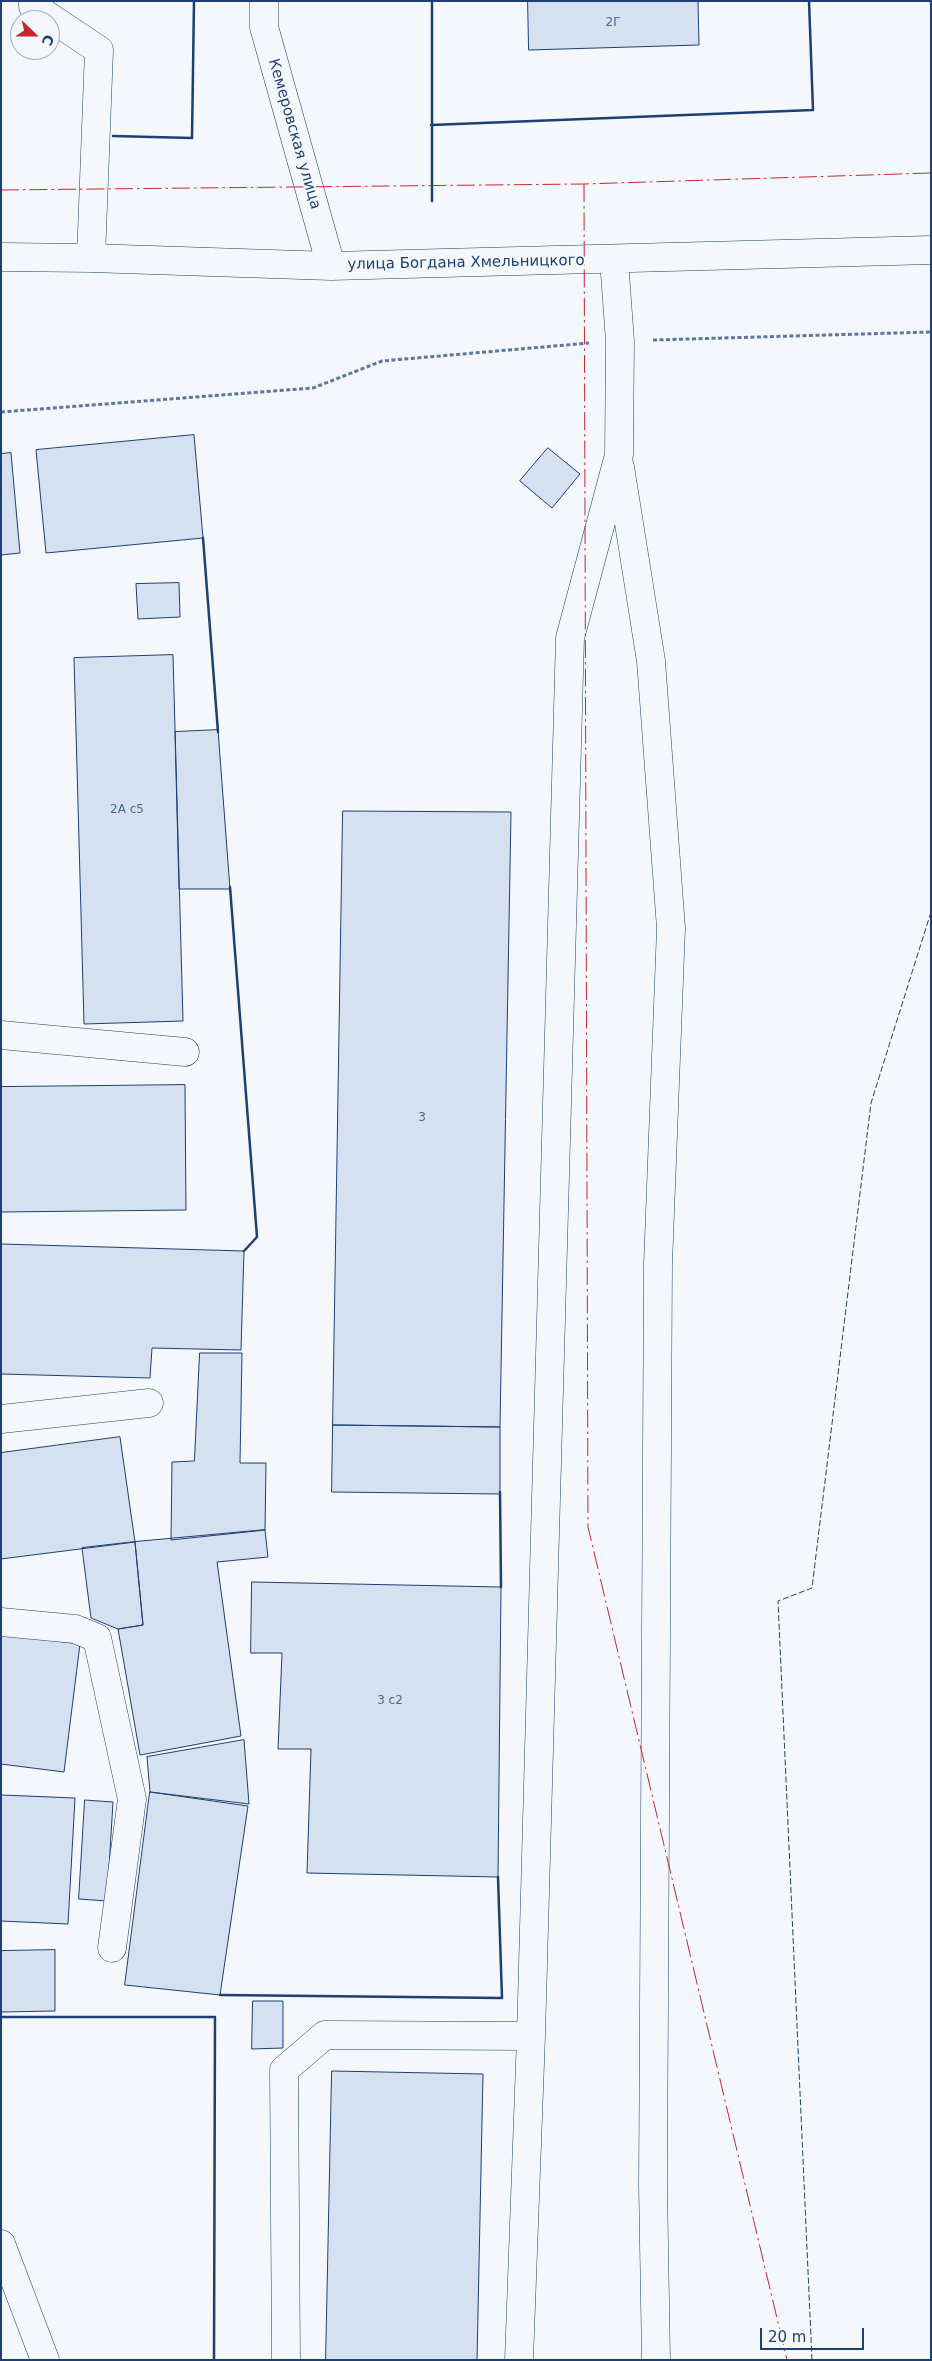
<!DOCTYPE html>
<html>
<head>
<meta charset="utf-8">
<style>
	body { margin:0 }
	#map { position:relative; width:932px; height:2361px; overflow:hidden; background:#f4f7fb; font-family:"DejaVu Sans",sans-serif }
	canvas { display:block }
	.frame { position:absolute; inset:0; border:2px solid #1d3f73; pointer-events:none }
	.north { position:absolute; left:10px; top:10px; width:50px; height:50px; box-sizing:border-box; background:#f4f7fb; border:1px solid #9eadc5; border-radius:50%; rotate:112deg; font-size:14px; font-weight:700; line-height:20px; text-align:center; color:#1d3f73 }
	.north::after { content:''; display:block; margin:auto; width:18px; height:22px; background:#c62828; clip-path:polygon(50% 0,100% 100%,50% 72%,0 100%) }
	.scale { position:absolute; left:760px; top:2328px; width:104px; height:22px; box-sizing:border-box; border:2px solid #1d3f73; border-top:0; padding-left:6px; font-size:15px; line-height:18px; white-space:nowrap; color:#1d3f73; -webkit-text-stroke:4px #f4f7fb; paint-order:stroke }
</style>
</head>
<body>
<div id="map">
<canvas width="932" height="2361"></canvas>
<div class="frame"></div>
<div class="north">С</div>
<div class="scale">20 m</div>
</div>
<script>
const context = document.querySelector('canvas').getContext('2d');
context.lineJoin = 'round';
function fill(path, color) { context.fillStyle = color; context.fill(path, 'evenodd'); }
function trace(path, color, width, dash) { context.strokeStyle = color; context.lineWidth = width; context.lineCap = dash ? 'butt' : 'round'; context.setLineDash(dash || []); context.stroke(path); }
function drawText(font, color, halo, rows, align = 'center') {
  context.font = font + ' "DejaVu Sans",sans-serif'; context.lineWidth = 4; context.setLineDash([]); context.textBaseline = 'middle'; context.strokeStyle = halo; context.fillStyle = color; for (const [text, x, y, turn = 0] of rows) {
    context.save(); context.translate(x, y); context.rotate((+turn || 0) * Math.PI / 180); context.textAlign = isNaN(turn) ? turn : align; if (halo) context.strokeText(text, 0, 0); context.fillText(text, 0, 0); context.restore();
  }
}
const building = new Path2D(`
	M 528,1 L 698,1 L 699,45 L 529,50 Z
	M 194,435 L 203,538 L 46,553 L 36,450 Z
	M 548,448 L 580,474 L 552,508 L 520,481 Z
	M 11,453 L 20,553 L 1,555 L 1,454 Z
	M 179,583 L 180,617 L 138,619 L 136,584 Z
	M 173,655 L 183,1021 L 84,1024 L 74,658 Z
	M 218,730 L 230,889 L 179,889 L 175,732 Z
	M 343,811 L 511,812 L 500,1427 L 333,1425 Z
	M 185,1085 L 186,1210 L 1,1212 L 1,1087 Z
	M 1,1244 L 244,1251 L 241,1350 L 152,1348 L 150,1378 L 1,1374 Z
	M 200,1353 L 242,1353 L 240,1463 L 266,1463 L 265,1530 L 171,1540 L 172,1462 L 194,1461 Z
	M 333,1425 L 500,1427 L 500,1494 L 332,1492 Z
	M 120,1437 L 135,1542 L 1,1559 L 1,1453 Z
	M 265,1530 L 268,1557 L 217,1562 L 241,1736 L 140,1755 L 118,1629 L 143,1625 L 135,1542 Z
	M 135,1542 L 143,1625 L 118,1629 L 91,1618 L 82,1548 Z
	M 252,1582 L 501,1587 L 498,1877 L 307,1873 L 311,1749 L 278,1749 L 282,1653 L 251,1653 Z
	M 1,1634 L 80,1644 L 64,1772 L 1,1764 Z
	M 244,1740 L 249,1804 L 150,1792 L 147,1757 Z
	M 150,1792 L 248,1806 L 220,1995 L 125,1985 Z
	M 1,1795 L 75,1798 L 68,1924 L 1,1921 Z
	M 85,1800 L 113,1802 L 107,1901 L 79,1899 Z
	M 55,1950 L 55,2011 L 1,2012 L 1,1951 Z
	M 253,2001 L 283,2001 L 283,2048 L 252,2049 Z
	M 332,2071 L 483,2074 L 477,2360 L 326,2360 Z`);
fill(building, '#d5e0f0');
trace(building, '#1d3f73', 1);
const minor = new Path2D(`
	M 33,1 L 33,6 L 99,50 L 91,258
	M 264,1 L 264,27 L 331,266
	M 1,257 L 91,258 L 331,266 L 931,250
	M 620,467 L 651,661 L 671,928 L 658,1264 L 653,2185 L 656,2360
	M 1,1035 L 185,1052
	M 1,1419 L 149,1403
	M 1,1622 L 75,1629 L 97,1638 L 132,1799 L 112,1948
	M 1,2244 L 45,2360
	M 286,2360 L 284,2070 L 325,2035 L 531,2036 L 570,638 L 619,455 L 620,341 L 614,260
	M 519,2360 L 531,2036`);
trace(minor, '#1d3f73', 29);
trace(new Path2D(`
	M 653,340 L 931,332
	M 1,412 L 313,388 L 382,361 L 589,343`), '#5e769c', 3, [4, 2.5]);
trace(minor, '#f4f7fb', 28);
trace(new Path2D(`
	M 812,2360 L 778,1601 L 812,1588 L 871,1103 L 931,912`), '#1d3f73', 1, [6, 2.5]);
trace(new Path2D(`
	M 432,1 L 432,201
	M 431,125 L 813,110 L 809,1
	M 113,136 L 192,138 L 194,1
	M 203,538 L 218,732
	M 230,887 L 257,1237 L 244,1251
	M 500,1492 L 501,1587
	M 220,1995 L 502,1998 L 498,1877
	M 1,2017 L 215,2017 L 214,2360`), '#1d3f73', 2.5);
trace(new Path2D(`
	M 584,184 L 588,1527 L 787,2360
	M 1,190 L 584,184 L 931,173`), '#c62828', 1, [18, 4, 2.5, 4]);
drawText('12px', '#4b6792', null, [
	["2Г",613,23],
	["2А с5",127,810],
	["3",422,1118],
	["3 с2",390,1701]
]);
drawText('15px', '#1d3f73', '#f4f7fb', [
	["Кемеровская улица",294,134,74],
	["улица Богдана Хмельницкого",466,263,-1]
]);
</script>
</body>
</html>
